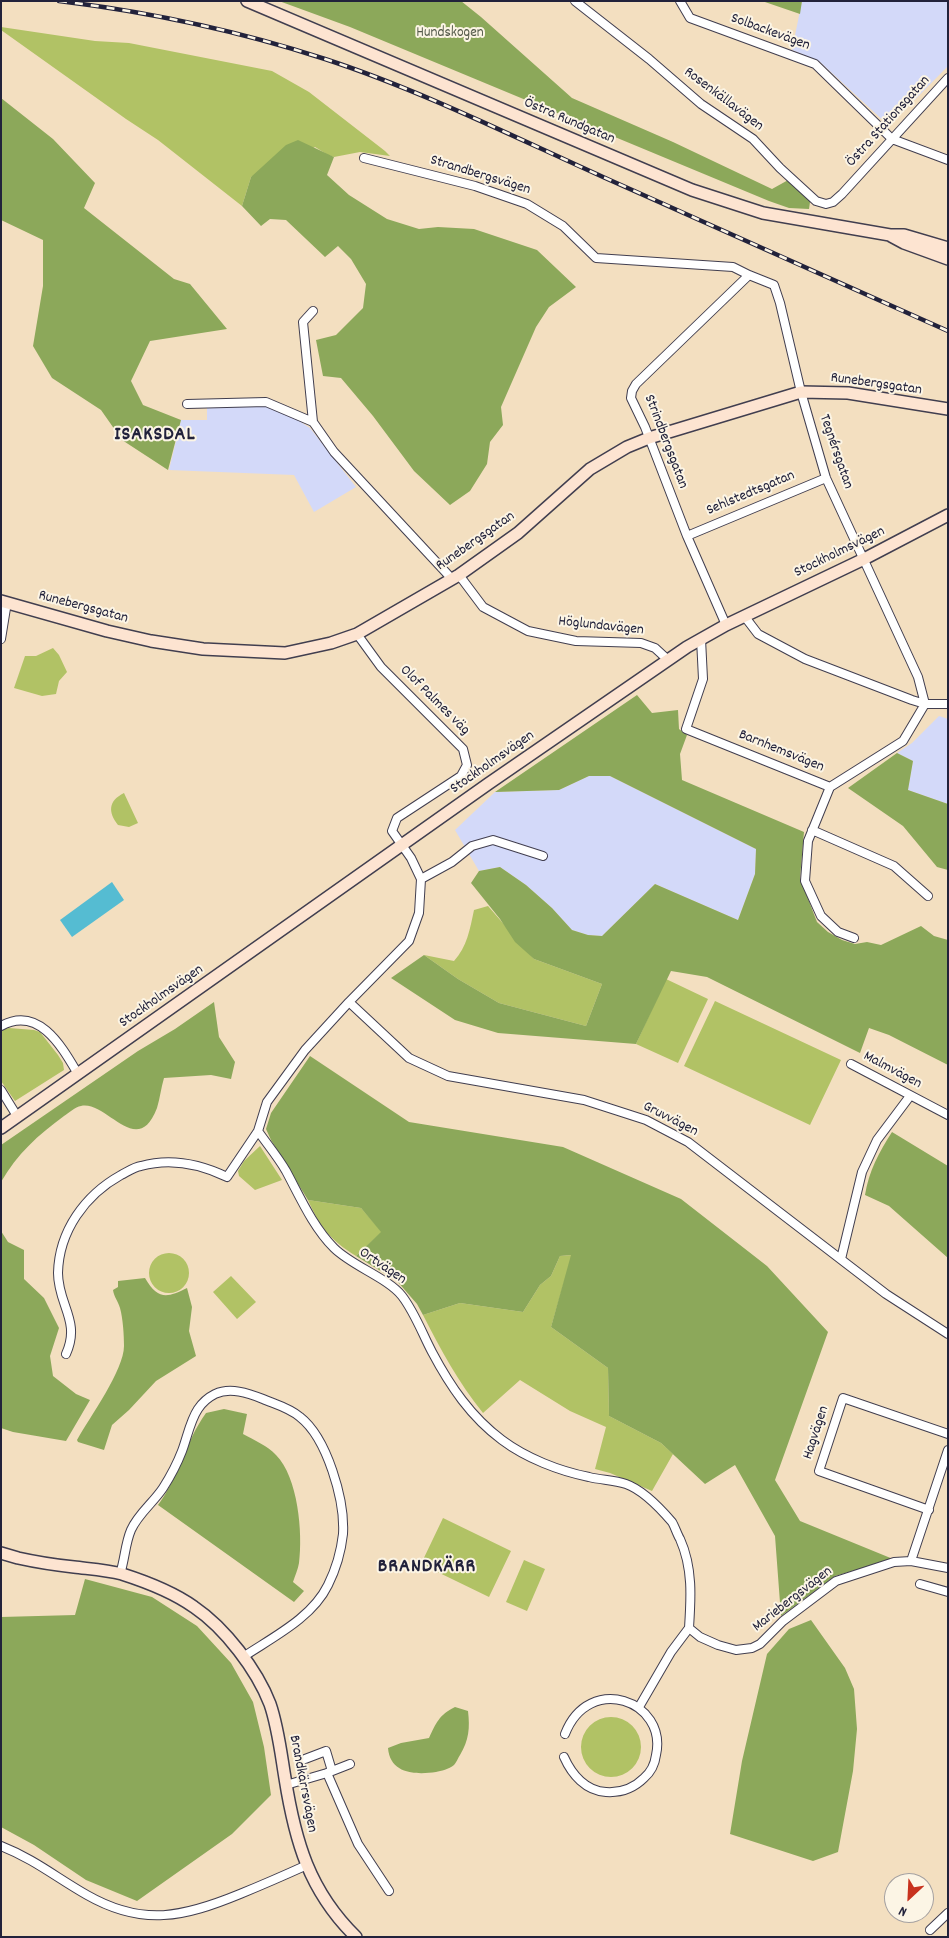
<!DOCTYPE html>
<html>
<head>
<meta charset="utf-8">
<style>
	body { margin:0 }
	#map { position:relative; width:949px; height:1938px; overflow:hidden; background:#f3dfc0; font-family:Dekko,sans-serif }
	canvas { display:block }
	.frame { position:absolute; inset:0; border:2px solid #22223b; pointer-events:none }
	.north { position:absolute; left:884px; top:1873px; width:50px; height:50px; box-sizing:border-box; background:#fcf5e5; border:1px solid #a5a1a1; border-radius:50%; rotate:205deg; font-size:14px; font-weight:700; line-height:20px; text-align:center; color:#22223b }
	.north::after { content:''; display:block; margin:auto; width:18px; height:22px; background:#c8321e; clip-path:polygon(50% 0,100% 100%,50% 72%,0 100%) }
</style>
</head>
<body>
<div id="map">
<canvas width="949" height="1938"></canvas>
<div class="frame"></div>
<div class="north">N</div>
</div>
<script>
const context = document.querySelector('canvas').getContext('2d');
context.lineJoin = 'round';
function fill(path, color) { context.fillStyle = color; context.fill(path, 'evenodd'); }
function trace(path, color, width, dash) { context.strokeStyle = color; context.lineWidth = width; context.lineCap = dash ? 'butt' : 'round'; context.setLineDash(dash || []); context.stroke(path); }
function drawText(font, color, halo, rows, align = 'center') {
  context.font = font + ' Dekko,sans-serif'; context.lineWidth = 4; context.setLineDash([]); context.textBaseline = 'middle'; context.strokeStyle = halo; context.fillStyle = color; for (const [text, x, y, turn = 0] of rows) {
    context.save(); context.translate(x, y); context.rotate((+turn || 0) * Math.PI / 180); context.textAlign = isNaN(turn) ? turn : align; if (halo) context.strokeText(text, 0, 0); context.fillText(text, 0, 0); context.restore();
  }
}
fill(new Path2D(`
	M 802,1 L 948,1 L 948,66 L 889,126 L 819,61 L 792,50 Z
	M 207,405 L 267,405 L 287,413 L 310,428 L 356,487 L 314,512 L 294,475 L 169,470 L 181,420 L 207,420 Z
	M 939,716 L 948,719 L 948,804 L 908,790 L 913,761 L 897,753 L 912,743 Z
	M 589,776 L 610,776 L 756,849 L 755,874 L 738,920 L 655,884 L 602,936 L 588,935 L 572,930 L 552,908 L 526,885 L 500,867 L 479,871 L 455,830 L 495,792 L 559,790 Z`), '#d3d9f9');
fill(new Path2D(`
	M 1,27 L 95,41 L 129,43 L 272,71 L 309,92 L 385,151 L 390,156 L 360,152 L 334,157 L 328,155 L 315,147 L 251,177 L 242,206 L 158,140 L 126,119 L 1,30 Z
	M 53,648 L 59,655 L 67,672 L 59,681 L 56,694 L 42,696 L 14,688 L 25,656 L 36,656 Z
	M 124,793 L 138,823 L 129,827 L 118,825 C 108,812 108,801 124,793 Z
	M 488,906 L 534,959 L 602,984 L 586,1026 L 499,1003 L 458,979 L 424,955 L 454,961 C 467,947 470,929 474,910 Z
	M 666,979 L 708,999 L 678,1063 L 636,1044 Z
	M 715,1001 L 841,1060 L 810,1125 L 684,1066 Z
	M 9,1028 L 34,1030 L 40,1032 L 58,1055 L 63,1063 L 64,1070 L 15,1101 L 1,1081 L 1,1030 Z
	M 260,1146 L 282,1180 L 255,1190 L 239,1176 L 238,1171 L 244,1161 Z
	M 308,1200 L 361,1208 L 382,1232 L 356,1256 C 330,1240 320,1227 308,1200 Z
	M149 1273a20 20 0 1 1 40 0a20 20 0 1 1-40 0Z
	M 572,1255 L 551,1327 L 608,1368 L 609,1416 L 661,1443 L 673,1454 L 652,1491 L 610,1473 L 595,1469 L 606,1427 L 570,1411 L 520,1380 L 483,1413 C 458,1382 441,1350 423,1315 L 460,1303 L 523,1312 L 540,1285 L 551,1276 L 560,1256 Z
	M 231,1276 L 256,1302 L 237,1319 L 213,1292 Z
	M 443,1518 L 511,1551 L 489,1597 L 421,1564 Z
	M 524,1560 L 545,1569 L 527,1611 L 506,1602 Z
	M581 1747a30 30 0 1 1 60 0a30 30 0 1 1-60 0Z`), '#b1c265');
fill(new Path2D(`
	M 279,1 L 461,1 L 481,17 L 572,98 L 673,142 L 772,189 L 790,179 L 811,195 L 809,209 L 789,208 L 769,201 L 350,27 Z
	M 762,1 L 802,1 L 800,14 Z
	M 1,98 L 53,139 L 95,183 L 84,208 L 174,279 L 190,284 L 227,329 L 150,341 L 131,381 L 143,405 L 181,420 L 168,470 L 122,440 L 101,410 L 52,378 L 33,346 L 43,286 L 43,240 L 1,220 Z
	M 298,140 L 334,157 L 327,175 L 349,195 L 387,219 L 419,229 L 438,227 L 474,229 L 537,250 L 576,287 L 549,307 L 536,327 L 501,407 L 503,425 L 490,442 L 487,464 L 470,491 L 450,505 L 414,471 L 373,416 L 341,378 L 323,376 L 316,340 L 336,335 L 363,308 L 366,284 L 351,259 L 338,246 L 325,257 L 286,220 L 270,219 L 261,226 L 242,206 L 251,177 L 286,145 Z
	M 637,695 L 652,713 L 678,710 L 679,729 L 687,735 L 680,754 L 682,780 L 804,832 L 800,878 L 817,922 L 828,932 L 842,940 L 855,944 L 867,942 L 881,945 L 921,926 L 934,936 L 948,940 L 948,1065 L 889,1035 L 869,1028 L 860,1053 L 707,977 L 671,971 L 636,1044 L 498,1033 L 455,1020 L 391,978 L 424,955 L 458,979 L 499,1003 L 586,1026 L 602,984 L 534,959 L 515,942 L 500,919 L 471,883 L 479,871 L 500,867 L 526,885 L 552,908 L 572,930 L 588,935 L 602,936 L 655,884 L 738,920 L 755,874 L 756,849 L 610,776 L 589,776 L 559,790 L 495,792 Z
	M 897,753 L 913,761 L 908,790 L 948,804 L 948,870 L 937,867 L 903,826 L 848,788 Z
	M 214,1002 L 219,1037 L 235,1062 L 231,1079 L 211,1075 L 164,1078 C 161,1088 160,1098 157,1108 C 137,1160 107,1100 81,1106 C 75,1107 69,1113 64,1116 C 38,1135 17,1154 1,1182 L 1,1145 L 138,1051 L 175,1029 Z
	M 310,1056 L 409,1122 L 563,1147 L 681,1199 L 767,1266 L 828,1332 L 775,1480 L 800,1521 L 893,1559 L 835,1576 L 781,1616 L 775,1536 L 735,1465 L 705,1484 L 661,1443 L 609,1416 L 608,1368 L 551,1327 L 571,1255 L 560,1256 L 551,1276 L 540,1285 L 523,1312 L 460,1303 L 423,1315 L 417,1304 L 397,1281 L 356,1256 L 381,1232 L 361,1208 L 308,1200 L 271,1140 L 266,1129 L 271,1113 Z
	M 892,1132 L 948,1166 L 948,1258 L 889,1206 L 865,1195 C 869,1171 879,1152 892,1132 Z
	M 1,1231 L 8,1242 L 24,1250 L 24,1279 L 44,1298 L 59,1328 L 50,1356 L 53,1376 L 76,1394 L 90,1400 L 66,1441 L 13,1432 L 1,1428 Z
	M 145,1278 C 158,1300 167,1298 187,1288 L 192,1307 L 189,1331 L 196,1356 L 156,1381 L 129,1410 L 112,1425 L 104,1450 L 78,1442 L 77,1440 C 90,1417 124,1370 124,1346 C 124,1335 123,1319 120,1308 C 118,1301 114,1297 113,1290 L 118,1287 L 118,1281 Z
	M 224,1409 L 247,1414 L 243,1434 C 254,1440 268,1446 276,1455 C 298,1477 303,1533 299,1563 C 298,1569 295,1576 293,1582 L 304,1591 L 294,1602 L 158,1505 C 179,1477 185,1442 206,1413 Z
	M 85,1579 L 152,1597 L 197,1626 L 231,1663 L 253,1702 L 264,1747 L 271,1795 L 232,1834 L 137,1901 L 86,1880 L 34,1845 L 1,1827 L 1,1617 L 75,1615 Z
	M 811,1620 L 845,1668 L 854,1689 L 857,1729 L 853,1771 L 838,1852 L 813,1861 L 730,1834 L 742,1761 L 767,1654 L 789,1629 Z
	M 455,1707 L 468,1711 C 470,1728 469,1740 460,1755 C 458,1758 456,1763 454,1765 C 449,1769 441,1771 436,1772 C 416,1775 390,1774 388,1748 L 401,1743 L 429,1738 C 436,1723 439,1715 455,1707 Z`), '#8ca85a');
fill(new Path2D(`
	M 112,882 L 124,900 L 72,937 L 60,920 Z`), '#55bcd2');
const street = new Path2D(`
	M 575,1 L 649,59 L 701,104 L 753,139 L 780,168 L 816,201 L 826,204 L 833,202 L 842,194 L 948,78
	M 680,1 L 690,18 L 815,64 L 892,139 L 948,160
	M 364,158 L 475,186 L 527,204 L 563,226 L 596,258 L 733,267 L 749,275
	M 313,311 L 303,322 L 313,422
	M 187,404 L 266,402 L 313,422 L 334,452 L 452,579
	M 687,536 L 826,478
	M 459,575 L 483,607 L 528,631 L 576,641 L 641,643 L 655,648 L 668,660
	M 745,617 L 758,634 L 805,659 L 912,700 L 925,704 L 948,704
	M 357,634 L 381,667 L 463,749 L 467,765 L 461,776 L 397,818 L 392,831 L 411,858 L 421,879 L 419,913 L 409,941 L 349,1002 L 305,1050 L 267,1102 L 258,1131 C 267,1144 278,1157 286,1171 C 300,1197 313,1227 334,1248 C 352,1266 388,1278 402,1296 C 415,1313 422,1333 432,1352 C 450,1386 471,1417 502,1440 C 526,1458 559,1471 589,1477 C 601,1480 614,1480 626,1484 C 643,1490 660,1508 672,1522 C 675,1527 677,1534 680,1539 C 693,1568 691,1598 689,1628 L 700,1637 L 718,1645 L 736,1650 L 752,1648 L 760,1644 L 783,1621 L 836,1581 L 894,1562 L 911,1561 L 948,1568
	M 1,639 L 7,602
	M 701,639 L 703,679 L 686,729 L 830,787 L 903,741 L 925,704 L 918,677 L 826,478 L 801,392 L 780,303 L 774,285 L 749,275 L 636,384 L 632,391 L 631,398 L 645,427 L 687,536 L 726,625
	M 830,787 L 808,841 L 805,881 L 821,916 L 838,932 L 854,938
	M 812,830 L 894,866 L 928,896
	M 421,879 L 452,862 L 472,846 L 493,840 L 543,856
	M 349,1002 L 409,1058 L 448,1076 L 584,1100 L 646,1120 L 688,1142 L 886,1294 L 948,1334
	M 1,1026 C 39,1005 62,1047 78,1074
	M 851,1064 L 948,1115
	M 1,1090 L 17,1116
	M 841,1259 L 862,1172 L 877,1140 L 910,1096
	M 66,1354 C 81,1321 58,1305 58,1273 C 59,1231 85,1195 121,1175 C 127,1172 134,1167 141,1166 C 170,1158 200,1164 227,1177 L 258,1131
	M 929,1510 L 819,1471 L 843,1398 L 948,1434
	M 911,1561 L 948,1450
	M 120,1574 C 125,1559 125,1544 131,1530 C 138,1514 153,1503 163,1488 C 170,1477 177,1464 182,1451 C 187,1438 190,1421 198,1409 C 202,1403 209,1397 215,1394 C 230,1387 248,1393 263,1399 C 275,1404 290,1408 300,1417 C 327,1438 345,1500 343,1534 C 341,1552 336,1569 328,1585 C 312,1618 273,1637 243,1657
	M 920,1584 L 948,1592
	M 639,1707 L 671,1652 L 689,1628
	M 564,1757 C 572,1775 586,1791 606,1792 C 621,1793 634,1788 644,1778 C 651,1772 655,1763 656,1755 C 668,1701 589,1672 565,1734
	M 305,1759 L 326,1751 L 332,1771
	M 327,1773 L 358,1844 L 389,1891
	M 286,1785 L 327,1773 L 350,1764
	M 1,1846 C 34,1859 57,1878 87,1895 C 143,1927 184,1917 240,1894 C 262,1885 285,1875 307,1865
	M 930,1930 L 948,1913`);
const secondary = new Path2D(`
	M 247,1 L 692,190 L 763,213 L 890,235 L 904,235 L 948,248
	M 891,236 L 904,243 L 948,259
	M 1,601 L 107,631 L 151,641 L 203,649 L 285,653 L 331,643 L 357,634 L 459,575 L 518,533 L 590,469 L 627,447 L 649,438 L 801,392 L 848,393 L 948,409
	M 1,1128 L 488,784 L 687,647 L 726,625 L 864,559 L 948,515
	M 1,1553 L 18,1558 C 36,1562 55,1565 74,1567 C 90,1569 106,1570 122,1574 C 147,1582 173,1592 194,1607 C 225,1628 257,1670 270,1704 C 278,1727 281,1754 285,1778 C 295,1841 309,1891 356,1937`);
trace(street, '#413e4f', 10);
trace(secondary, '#413e4f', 14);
trace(street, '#fff', 8);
trace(secondary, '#fde4d1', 11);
const rail = new Path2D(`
	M 59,1 C 150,12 239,31 325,59 C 420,90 512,136 603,177 C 718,228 833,280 948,331`);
trace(rail, '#22223b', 4.5);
trace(rail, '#fcf5e5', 2.5, [8]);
drawText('15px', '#22223b', '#fcf5e5', [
	["Solbackevägen",770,33,20],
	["Rosenkällavägen",723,100,37],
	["Östra Rundgatan",569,122,23],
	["Östra Stationsgatan",889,122,-48],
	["Strandbergsvägen",480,176,17],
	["Runebergsgatan",876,385,8],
	["Strindbergsgatan",665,442,69],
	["Tegnérsgatan",835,452,71],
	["Sehlstedtsgatan",751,494,-23],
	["Runebergsgatan",476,542,-35],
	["Stockholmsvägen",840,553,-26],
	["Runebergsgatan",83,608,15],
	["Höglundavägen",601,627,6],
	["Olof Palmes väg",434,701,45],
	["Barnhemsvägen",781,752,22],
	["Stockholmsvägen",493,763,-35],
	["Stockholmsvägen",162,997,-35],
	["Malmvägen",892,1071,28],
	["Gruvvägen",670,1120,27],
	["Ortvägen",382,1267,34],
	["Hagvägen",817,1433,-72],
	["Mariebergsvägen",793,1600,-38],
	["Brandkärrsvägen",302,1784,79]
]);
drawText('15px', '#545a4a', '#fcf5e5', [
	["Hundskogen",450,34]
]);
context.letterSpacing = '1px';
drawText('bold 20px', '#22223b', '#fcf5e5', [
	["ISAKSDAL",155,436],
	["BRANDKÄRR",427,1568]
]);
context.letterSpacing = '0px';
</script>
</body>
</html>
